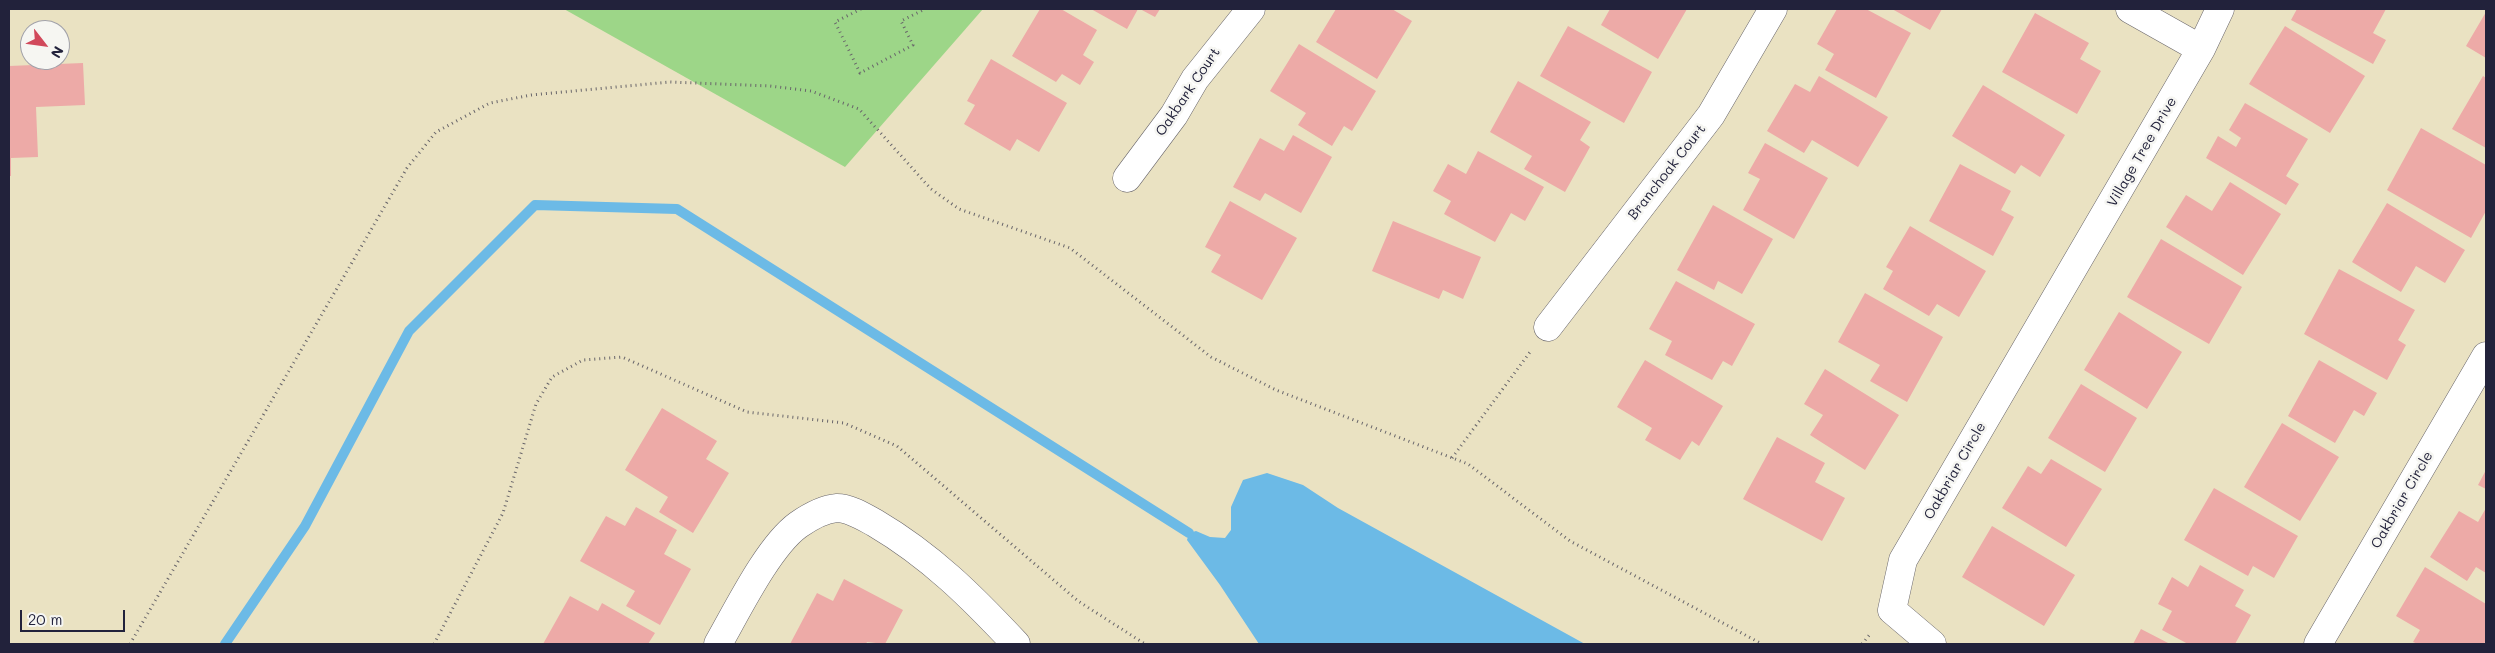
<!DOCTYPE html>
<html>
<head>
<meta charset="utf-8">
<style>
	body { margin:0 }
	#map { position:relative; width:2495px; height:653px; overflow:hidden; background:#eae2c2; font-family:Mali,sans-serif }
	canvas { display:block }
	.frame { position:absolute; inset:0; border:10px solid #22223b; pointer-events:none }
	.north { position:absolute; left:20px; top:20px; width:50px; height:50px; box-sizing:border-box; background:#f6f6f2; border:1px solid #a1a1a9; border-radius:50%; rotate:120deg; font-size:14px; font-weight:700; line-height:20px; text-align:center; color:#22223b }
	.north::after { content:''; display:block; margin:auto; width:18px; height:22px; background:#d1495b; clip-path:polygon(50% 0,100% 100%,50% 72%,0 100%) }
	.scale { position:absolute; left:20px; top:610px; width:105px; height:22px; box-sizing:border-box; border:2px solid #22223b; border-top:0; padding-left:6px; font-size:15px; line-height:18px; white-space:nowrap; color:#22223b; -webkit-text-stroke:4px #f6f6f2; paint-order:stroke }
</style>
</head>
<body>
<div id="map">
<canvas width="2495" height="653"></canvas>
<div class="frame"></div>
<div class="north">N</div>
<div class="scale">20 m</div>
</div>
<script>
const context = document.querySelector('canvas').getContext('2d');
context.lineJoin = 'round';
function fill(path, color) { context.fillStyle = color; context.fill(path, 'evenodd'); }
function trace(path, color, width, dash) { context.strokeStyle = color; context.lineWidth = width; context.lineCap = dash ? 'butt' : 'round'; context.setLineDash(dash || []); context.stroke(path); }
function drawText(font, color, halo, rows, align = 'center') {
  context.font = font + ' Mali,sans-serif'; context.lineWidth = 5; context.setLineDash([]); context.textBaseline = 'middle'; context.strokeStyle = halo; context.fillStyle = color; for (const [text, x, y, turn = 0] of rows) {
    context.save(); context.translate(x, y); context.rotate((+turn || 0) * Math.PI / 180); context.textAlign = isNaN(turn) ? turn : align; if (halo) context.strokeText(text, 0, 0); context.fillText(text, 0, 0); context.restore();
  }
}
fill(new Path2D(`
	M 564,9 L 983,9 L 845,167 Z`), '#9dd688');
fill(new Path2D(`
	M 1267,473 L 1303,485 L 1338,508 L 1585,644 L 1259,644 L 1220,585 L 1187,540 L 1189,533 L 1196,531 L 1210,537 L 1225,538 L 1231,530 L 1231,507 L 1243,480 Z`), '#6cbae6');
trace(new Path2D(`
	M 225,644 L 305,526 L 409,331 L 535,205 L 677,209 L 1189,533`), '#6cbae6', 10);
fill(new Path2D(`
	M 1040,9 L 1061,9 L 1097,30 L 1083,55 L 1094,62 L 1080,85 L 1062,74 L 1056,82 L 1012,56 Z
	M 1091,9 L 1138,9 L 1127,29 Z
	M 1140,9 L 1160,9 L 1155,17 Z
	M 1336,9 L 1392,9 L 1412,21 L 1377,79 L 1316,42 Z
	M 1610,9 L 1687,9 L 1658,59 L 1601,25 Z
	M 1837,9 L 1866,9 L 1911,33 L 1876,98 L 1825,70 L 1834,54 L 1817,44 Z
	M 1892,9 L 1942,9 L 1930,30 Z
	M 2297,9 L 2386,9 L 2373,33 L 2386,40 L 2373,64 L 2291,20 Z
	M 2486,12 L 2486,58 L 2466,46 Z
	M 2035,13 L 2089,43 L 2080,59 L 2101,71 L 2077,114 L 2002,72 Z
	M 1568,26 L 1652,72 L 1624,123 L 1540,76 Z
	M 2285,26 L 2365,76 L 2330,133 L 2249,84 Z
	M 1299,44 L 1376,91 L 1352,131 L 1344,126 L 1332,146 L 1298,125 L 1306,113 L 1270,91 Z
	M 991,59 L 1067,103 L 1039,152 L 1017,139 L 1010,151 L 964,124 L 975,105 L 967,101 Z
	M 83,63 L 85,105 L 36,107 L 38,157 L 11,158 L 11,176 L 9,176 L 9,66 Z
	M 1819,76 L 1888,117 L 1858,167 L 1812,140 L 1804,153 L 1767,131 L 1795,84 L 1810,92 Z
	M 2483,76 L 2486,78 L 2486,148 L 2452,129 Z
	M 1518,81 L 1591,122 L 1580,140 L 1590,147 L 1565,192 L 1524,169 L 1532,156 L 1490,132 Z
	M 1983,85 L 2065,135 L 2040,177 L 2021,165 L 2015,174 L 1952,136 Z
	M 2245,103 L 2308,139 L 2286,176 L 2299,184 L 2286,205 L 2206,158 L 2218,136 L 2236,147 L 2241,138 L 2229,130 Z
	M 2421,128 L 2486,165 L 2486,211 L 2471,238 L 2387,190 Z
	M 1293,135 L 1332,157 L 1301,213 L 1265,193 L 1260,201 L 1233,187 L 1260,138 L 1284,151 Z
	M 1765,143 L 1828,178 L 1794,239 L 1743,210 L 1760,179 L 1748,173 Z
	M 1478,151 L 1544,187 L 1525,221 L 1511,213 L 1495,242 L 1444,214 L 1451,201 L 1433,191 L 1448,164 L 1466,174 Z
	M 1960,164 L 2011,191 L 2001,210 L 2014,217 L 1993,256 L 1929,221 Z
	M 2230,182 L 2281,214 L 2243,275 L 2166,227 L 2186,195 L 2212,211 Z
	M 1230,201 L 1297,238 L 1262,300 L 1211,272 L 1221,255 L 1205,247 Z
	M 2387,203 L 2465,250 L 2445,283 L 2416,266 L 2401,292 L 2352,262 Z
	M 1713,205 L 1773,239 L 1742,294 L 1718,281 L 1714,290 L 1677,270 Z
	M 1393,221 L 1481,257 L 1463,299 L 1443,290 L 1439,299 L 1372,271 Z
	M 1910,226 L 1986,271 L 1959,317 L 1937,304 L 1929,316 L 1883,289 L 1893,271 L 1886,267 Z
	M 2161,239 L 2242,287 L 2209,344 L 2127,297 Z
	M 2339,269 L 2415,310 L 2398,340 L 2406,345 L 2387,380 L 2304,334 Z
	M 1676,281 L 1755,324 L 1732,366 L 1723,361 L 1712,380 L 1665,355 L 1672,341 L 1649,329 Z
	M 1865,293 L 1943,337 L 1907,402 L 1870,381 L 1880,365 L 1838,342 Z
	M 2119,312 L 2182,352 L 2147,409 L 2084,370 Z
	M 1645,360 L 1723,406 L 1699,446 L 1692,441 L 1680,460 L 1645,440 L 1652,428 L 1617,407 Z
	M 2319,360 L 2377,393 L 2364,416 L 2354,410 L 2335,443 L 2288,416 Z
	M 1825,369 L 1899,415 L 1865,470 L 1810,435 L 1823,415 L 1804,404 Z
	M 2081,384 L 2137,418 L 2105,472 L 2048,438 Z
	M 662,408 L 717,441 L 706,459 L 729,473 L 693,533 L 659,512 L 668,497 L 625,470 Z
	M 2282,423 L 2339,457 L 2300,521 L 2244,487 Z
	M 1777,437 L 1825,463 L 1815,482 L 1845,498 L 1822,541 L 1743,499 Z
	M 2051,459 L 2102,489 L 2066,547 L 2002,508 L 2028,466 L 2041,474 Z
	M 2486,470 L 2486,489 L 2478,485 Z
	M 2214,488 L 2298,536 L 2274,578 L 2253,566 L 2248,576 L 2184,540 Z
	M 636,507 L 677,530 L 664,554 L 691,569 L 660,625 L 626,606 L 635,591 L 580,561 L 606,516 L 625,526 Z
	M 2486,508 L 2486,573 L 2476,567 L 2467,581 L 2430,557 L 2459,511 L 2478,522 Z
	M 1992,526 L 2075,575 L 2044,626 L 1962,577 Z
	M 2200,565 L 2244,590 L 2235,606 L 2251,615 L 2235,644 L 2188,644 L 2162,630 L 2172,611 L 2158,604 L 2172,577 L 2188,587 Z
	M 2425,567 L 2486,604 L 2486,640 L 2484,644 L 2418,644 L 2413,642 L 2420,630 L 2396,616 Z
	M 844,579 L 903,610 L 885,644 L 867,642 L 866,644 L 790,644 L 817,593 L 833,601 Z
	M 570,596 L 598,611 L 602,603 L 655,633 L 648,644 L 543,644 Z
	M 2141,629 L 2170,644 L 2133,644 Z`), '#edaaa7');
const minor = new Path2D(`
	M 2130,9 L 2201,49
	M 1127,178 L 1174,115 L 1195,79 L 1251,9
	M 1548,327 L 1711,115 L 1773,9
	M 718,644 C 737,611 768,547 798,525 C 808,518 824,509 837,508 C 850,508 864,517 875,523 C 931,556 972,597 1016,644
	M 1932,644 L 1892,610 L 1903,560 L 2201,49 L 2220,9
	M 2318,644 L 2486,356`);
trace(minor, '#68656a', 29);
trace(new Path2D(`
	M 861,9 L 835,22 L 860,73 L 913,45 L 901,21 L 925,9
	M 1452,458 L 1530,352
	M 130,644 L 407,168 L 436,132 L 490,103 L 531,95 L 670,82 L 770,86 L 811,91 L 859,109 L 931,189 L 959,209 L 1070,248 L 1211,357 L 1276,390 L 1468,464 L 1570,541 L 1762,644
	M 434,644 L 503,513 L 536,404 L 552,377 L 583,360 L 622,357 L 747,412 L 844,423 L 897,446 L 1078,601 L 1145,644
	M 1862,644 L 1871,633`), '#68656a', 3, [1, 4]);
trace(minor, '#fff', 28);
drawText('14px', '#22223b', '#f6f6f2', [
	["Oakbark Court",1188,92,-56],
	["Village Tree Drive",2142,152,-60],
	["Branchoak Court",1667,172,-52],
	["Oakbriar Circle",1955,471,-60],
	["Oakbriar Circle",2402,500,-60]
]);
</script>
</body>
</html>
